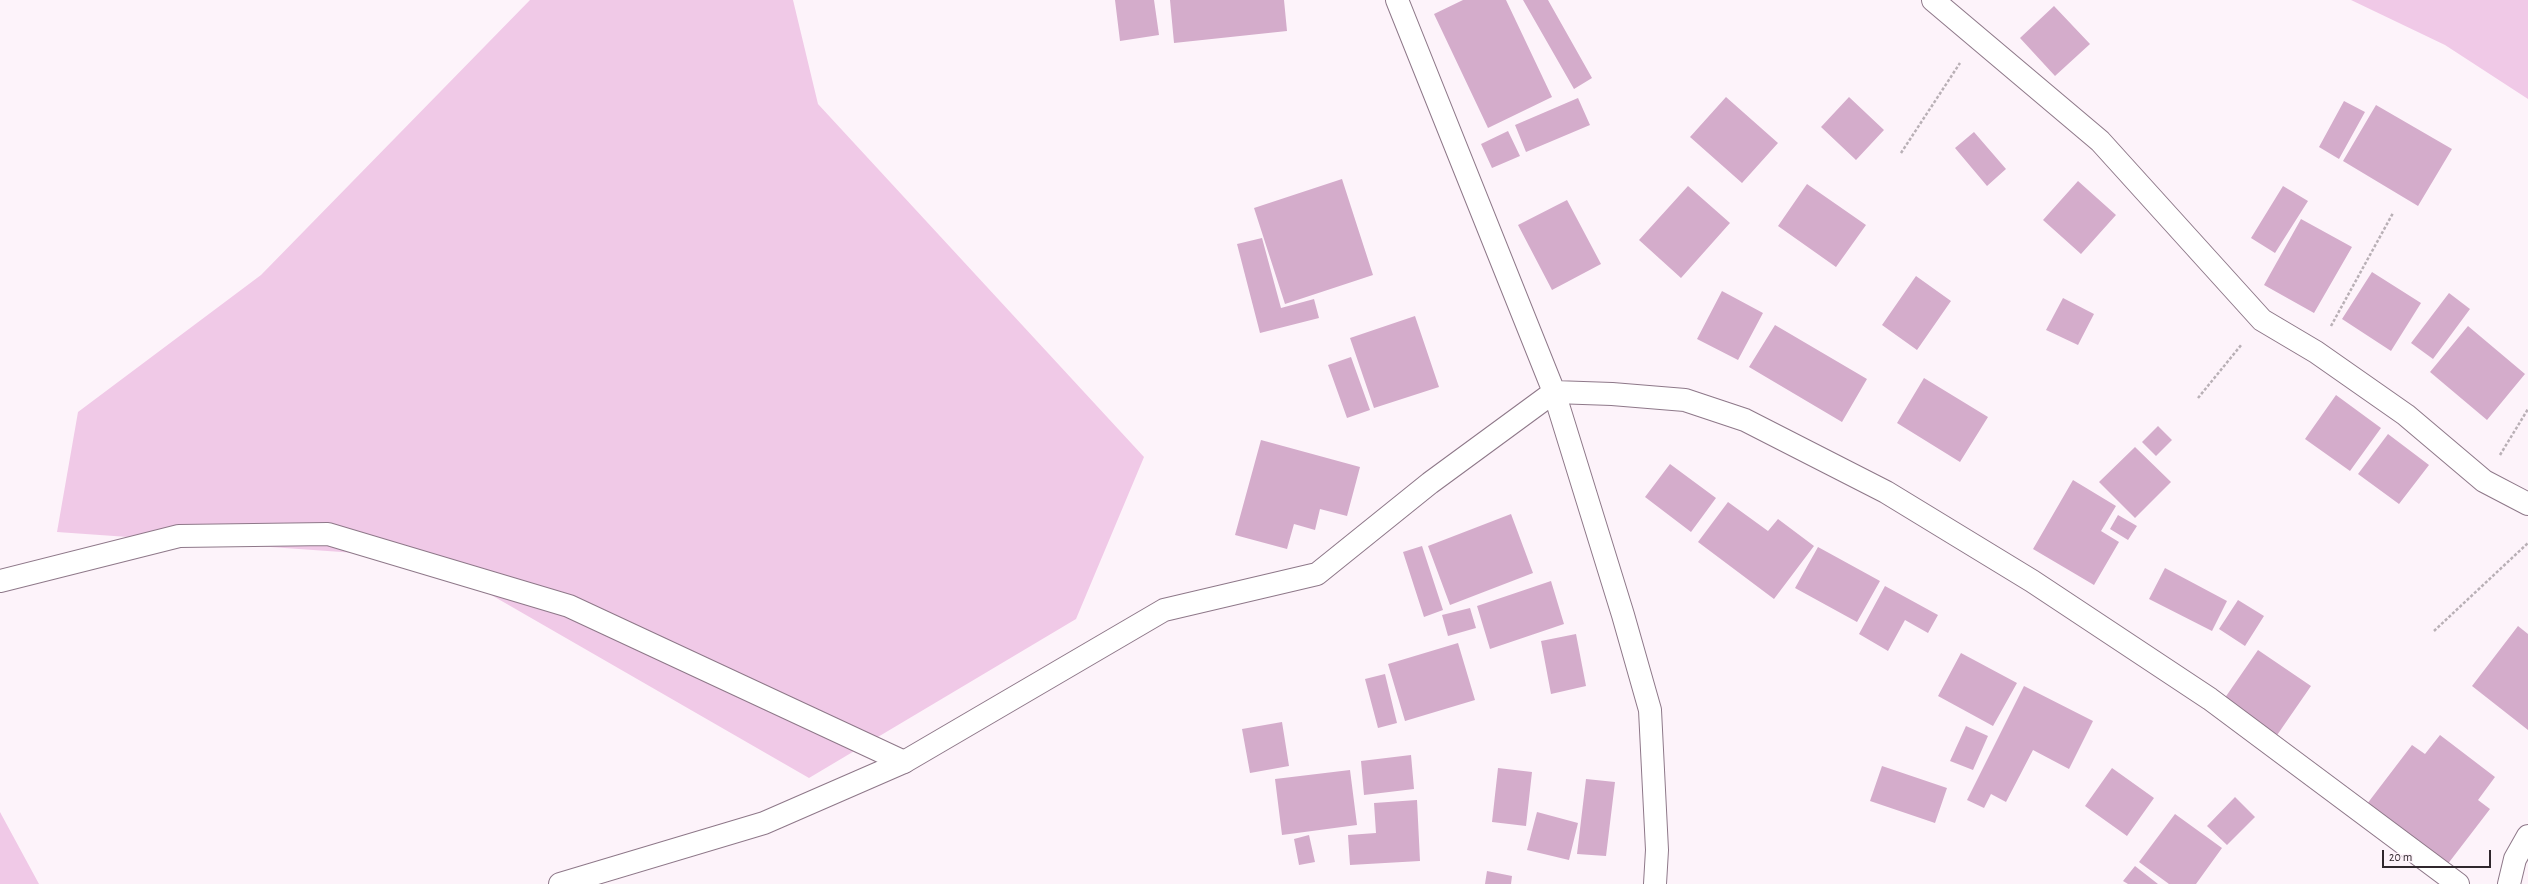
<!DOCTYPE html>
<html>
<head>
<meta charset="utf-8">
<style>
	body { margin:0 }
	#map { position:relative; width:2528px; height:884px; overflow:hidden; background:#fdf3fa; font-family:"Alegreya Sans",sans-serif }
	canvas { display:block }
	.scale { position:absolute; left:2382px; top:850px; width:109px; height:18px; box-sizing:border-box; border:2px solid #30272d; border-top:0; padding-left:5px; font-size:12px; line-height:14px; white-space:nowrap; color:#30272d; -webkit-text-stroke:3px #fdf3fa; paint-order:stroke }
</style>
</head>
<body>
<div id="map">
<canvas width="2528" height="884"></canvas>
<div class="scale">20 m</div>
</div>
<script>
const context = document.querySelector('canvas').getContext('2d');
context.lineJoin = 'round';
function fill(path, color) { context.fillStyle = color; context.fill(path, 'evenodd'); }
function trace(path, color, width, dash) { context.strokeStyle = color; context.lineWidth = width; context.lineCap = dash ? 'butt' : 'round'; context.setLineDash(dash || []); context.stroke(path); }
fill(new Path2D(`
	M 530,0 L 793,0 L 818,104 L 1144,457 L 1076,619 L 809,778 L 427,558 L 57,532 L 78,412 L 261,275 Z
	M 2351,0 L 2528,0 L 2528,99 L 2445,45 Z
	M 0,812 L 39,884 L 0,884 Z`), '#f0c9e7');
fill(new Path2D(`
	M 1115,0 L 1154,0 L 1159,35 L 1120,41 Z
	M 1170,0 L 1284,0 L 1287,31 L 1174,43 Z
	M 1463,0 L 1506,0 L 1552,97 L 1488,128 L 1434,14 Z
	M 1523,0 L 1548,0 L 1592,78 L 1574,89 Z
	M 2054,6 L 2090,44 L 2055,76 L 2020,38 Z
	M 1726,97 L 1778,143 L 1742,183 L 1690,137 Z
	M 1849,97 L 1884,130 L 1856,160 L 1821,127 Z
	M 1578,98 L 1590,125 L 1526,152 L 1515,125 Z
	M 2344,101 L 2365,112 L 2339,159 L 2319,147 Z
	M 2376,105 L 2452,149 L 2418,206 L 2343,161 Z
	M 1508,131 L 1520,156 L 1492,168 L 1481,144 Z
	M 1974,132 L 2006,169 L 1987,186 L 1955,148 Z
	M 1342,179 L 1373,275 L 1285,304 L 1254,208 Z
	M 2078,181 L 2116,215 L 2081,254 L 2043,220 Z
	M 1807,184 L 1866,225 L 1836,267 L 1778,226 Z
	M 1688,186 L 1730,223 L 1681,278 L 1639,240 Z
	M 2283,186 L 2308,201 L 2275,253 L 2251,238 Z
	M 1567,200 L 1601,264 L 1552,290 L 1518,225 Z
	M 2301,219 L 2352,247 L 2314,313 L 2264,285 Z
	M 1262,238 L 1281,308 L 1314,299 L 1319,318 L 1260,333 L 1237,244 Z
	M 2372,272 L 2421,303 L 2391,351 L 2342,319 Z
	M 1916,276 L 1951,301 L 1917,350 L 1882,325 Z
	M 1722,291 L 1763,313 L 1738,360 L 1697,339 Z
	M 2449,293 L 2470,309 L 2433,359 L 2411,343 Z
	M 2063,298 L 2094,314 L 2078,345 L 2046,330 Z
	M 1415,316 L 1439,387 L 1374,408 L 1350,338 Z
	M 1775,325 L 1867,379 L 1842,422 L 1749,367 Z
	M 2468,326 L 2525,374 L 2487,420 L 2430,372 Z
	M 1351,357 L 1370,410 L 1347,418 L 1328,365 Z
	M 1924,378 L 1988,417 L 1960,462 L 1897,423 Z
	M 2336,395 L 2381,428 L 2350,471 L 2305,439 Z
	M 2158,426 L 2172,440 L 2156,456 L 2142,442 Z
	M 2388,434 L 2429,465 L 2399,504 L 2358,474 Z
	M 1261,440 L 1360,467 L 1347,516 L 1320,509 L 1315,530 L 1294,524 L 1287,549 L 1235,535 Z
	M 2135,447 L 2171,482 L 2135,518 L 2099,482 Z
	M 1670,464 L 1716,498 L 1691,532 L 1645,497 Z
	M 2073,480 L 2116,506 L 2101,531 L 2119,542 L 2094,585 L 2033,549 Z
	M 1728,502 L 1768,531 L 1778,519 L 1814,546 L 1774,599 L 1698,542 Z
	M 1511,514 L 1533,573 L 1450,605 L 1428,546 Z
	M 2118,515 L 2137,526 L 2128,540 L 2110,529 Z
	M 1422,546 L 1443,610 L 1424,617 L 1403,552 Z
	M 1818,547 L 1880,581 L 1857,622 L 1795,588 Z
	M 2165,568 L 2227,601 L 2212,631 L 2149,599 Z
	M 1551,581 L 1564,624 L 1490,649 L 1477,606 Z
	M 1885,586 L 1938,615 L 1928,633 L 1905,620 L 1888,651 L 1859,634 Z
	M 2238,600 L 2264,616 L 2245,646 L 2219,629 Z
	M 1470,608 L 1476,628 L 1448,636 L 1442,615 Z
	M 2518,626 L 2528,634 L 2528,730 L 2472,686 Z
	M 1576,634 L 1586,686 L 1551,694 L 1541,641 Z
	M 1458,643 L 1475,700 L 1405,721 L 1388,664 Z
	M 2258,650 L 2311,686 L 2273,741 L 2220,705 Z
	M 1961,653 L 2017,683 L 1993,726 L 1938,696 Z
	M 1385,674 L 1397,723 L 1378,728 L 1365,679 Z
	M 2024,686 L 2093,721 L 2069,769 L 2033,750 L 2006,802 L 1991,794 L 1984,808 L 1967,800 Z
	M 1282,722 L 1289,766 L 1250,773 L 1242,729 Z
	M 1966,726 L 1988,736 L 1973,770 L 1950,761 Z
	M 2440,735 L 2495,777 L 2478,800 L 2490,809 L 2447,865 L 2367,804 L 2412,745 L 2425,754 Z
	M 1411,755 L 1414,789 L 1364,795 L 1361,761 Z
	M 1882,766 L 1947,788 L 1935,823 L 1870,801 Z
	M 1498,768 L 1532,772 L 1526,826 L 1492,822 Z
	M 2112,768 L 2154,798 L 2127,836 L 2085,806 Z
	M 1350,770 L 1357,825 L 1282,835 L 1275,779 Z
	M 1586,779 L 1615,782 L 1606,856 L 1577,854 Z
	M 2235,797 L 2255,817 L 2227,845 L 2207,826 Z
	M 1417,800 L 1420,861 L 1350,865 L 1348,835 L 1376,833 L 1374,803 Z
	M 1537,812 L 1578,823 L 1569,860 L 1527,850 Z
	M 2175,814 L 2222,848 L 2196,884 L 2169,884 L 2139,862 Z
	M 1309,835 L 1315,862 L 1299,865 L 1294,839 Z
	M 2135,866 L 2158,884 L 2128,884 L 2123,881 Z
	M 1487,871 L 1512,876 L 1511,884 L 1485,884 Z`), '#d4accb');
const minor = new Path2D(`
	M 1933,0 L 2100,141 L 2262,320 L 2316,352 L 2406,415 L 2484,481 L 2528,504
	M 1554,392 L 1623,615 L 1650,710 L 1657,850 L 1655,884
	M 0,581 L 179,536 L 328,534 L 569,606 L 904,762`);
const tertiary = new Path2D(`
	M 1397,0 L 1554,392
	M 560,884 L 764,823 L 904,762 L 1164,610 L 1317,574 L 1430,483 L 1554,392 L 1612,394 L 1685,400 L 1745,420 L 1886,492 L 2032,581 L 2210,699 L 2458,884
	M 2509,884 L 2515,859 L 2528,836`);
trace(minor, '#8e7889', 24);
trace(tertiary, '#8e7889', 24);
trace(new Path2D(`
	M 1901,153 L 1960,63
	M 2331,326 L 2393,213
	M 2198,398 L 2242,344
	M 2500,455 L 2528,409
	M 2434,631 L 2528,543`), '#b9b0b6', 2.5, [3, 2]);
trace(minor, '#fff', 22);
trace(tertiary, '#fff', 22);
</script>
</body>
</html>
